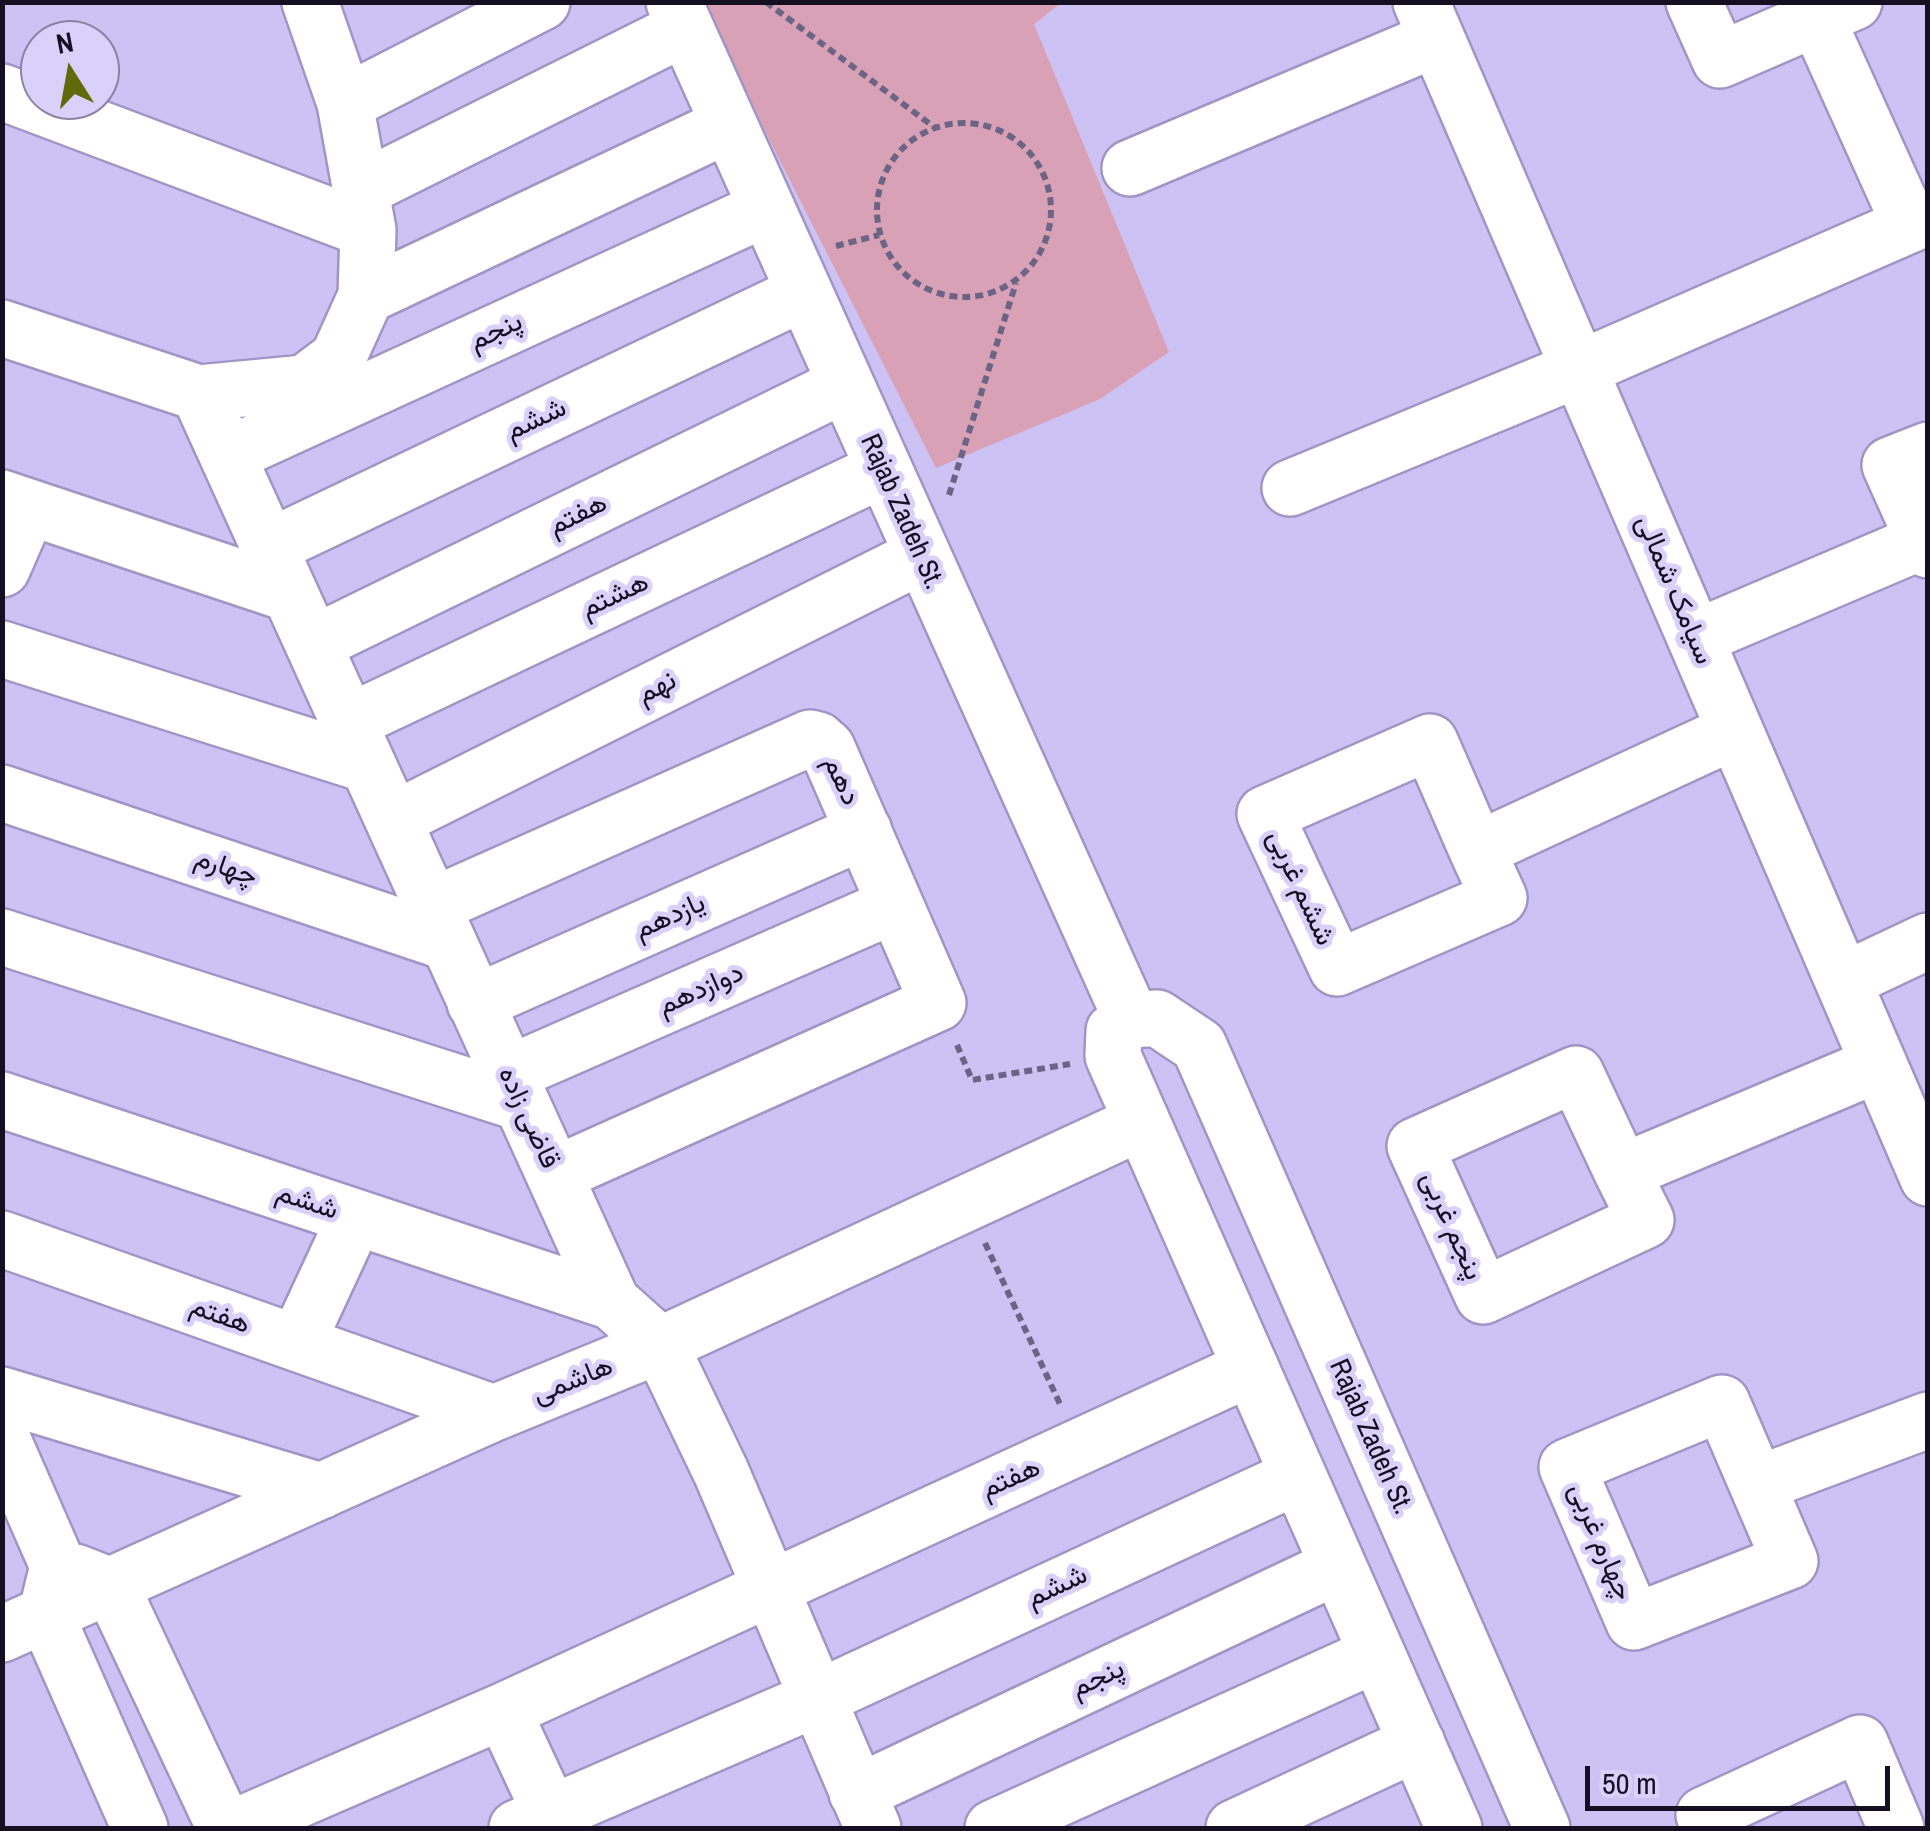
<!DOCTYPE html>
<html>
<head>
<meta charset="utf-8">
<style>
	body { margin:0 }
	#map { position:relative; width:1930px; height:1831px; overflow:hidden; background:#cdc2f4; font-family:"Archivo Narrow",sans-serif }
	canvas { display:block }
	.frame { position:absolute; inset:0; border:5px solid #140f21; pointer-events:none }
	.north { position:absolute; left:20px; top:20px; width:100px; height:100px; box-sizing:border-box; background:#d9d1fa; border:2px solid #8a83a3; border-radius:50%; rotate:349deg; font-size:28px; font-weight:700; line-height:40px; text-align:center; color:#140f21 }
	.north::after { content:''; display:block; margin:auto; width:35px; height:45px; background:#62690b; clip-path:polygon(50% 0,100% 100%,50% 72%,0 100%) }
	.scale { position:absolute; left:1585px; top:1766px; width:305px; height:45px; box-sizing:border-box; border:5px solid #140f21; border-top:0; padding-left:12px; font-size:30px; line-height:35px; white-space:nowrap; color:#140f21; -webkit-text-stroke:8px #d9d1fa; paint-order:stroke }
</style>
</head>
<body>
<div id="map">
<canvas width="1930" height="1831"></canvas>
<div class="frame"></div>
<div class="north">N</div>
<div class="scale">50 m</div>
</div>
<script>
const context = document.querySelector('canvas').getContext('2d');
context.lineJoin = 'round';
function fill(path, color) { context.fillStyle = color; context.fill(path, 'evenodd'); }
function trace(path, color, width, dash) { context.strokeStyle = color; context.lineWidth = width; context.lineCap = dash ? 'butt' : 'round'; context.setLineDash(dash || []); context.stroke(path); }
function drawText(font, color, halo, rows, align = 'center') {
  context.font = font + ' "Archivo Narrow",Vazirmatn,sans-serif'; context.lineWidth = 10; context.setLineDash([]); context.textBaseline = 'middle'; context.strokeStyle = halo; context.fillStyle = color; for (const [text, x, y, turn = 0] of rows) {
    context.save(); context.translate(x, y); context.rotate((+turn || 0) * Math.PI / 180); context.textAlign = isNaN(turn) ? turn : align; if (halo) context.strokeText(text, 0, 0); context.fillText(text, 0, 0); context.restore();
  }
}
fill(new Path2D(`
	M 704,3 L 1061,3 L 1034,24 L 1169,352 L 1100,399 L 936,468 L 772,145 Z`), '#d9a1b6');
const minor = new Path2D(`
	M 674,2 L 1132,1020
	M 1421,2 L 1928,1178
	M 1694,2 L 1720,60 L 1854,2
	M 1817,19 L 1910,225
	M 2,92 L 368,230
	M 345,103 L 542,2
	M 1130,168 L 1436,39
	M 362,189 L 685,28
	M 366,296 L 728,125
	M 2,328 L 199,393 L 305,383 L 338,358 L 366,296 L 368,230 L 345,103 L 310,2
	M 199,393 L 612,1302 L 660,1345 L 721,1472 L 873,1828
	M 1928,450 L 1890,465 L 1928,550
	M 228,455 L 765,209
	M 1290,488 L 1579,369 L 1928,217
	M 2,498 L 290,594
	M 269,547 L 803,293
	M 2,569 L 29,507
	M 1695,638 L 1923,541
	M 313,644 L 844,385
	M 2,649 L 368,765
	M 349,722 L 882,470
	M 2,793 L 449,943
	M 393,820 L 921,556
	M 1477,850 L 1499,898 L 1337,968 L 1265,814 L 1430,742 L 1477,850 L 1735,731
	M 432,906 L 810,738 L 818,740 L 827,748 L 938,1003 L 554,1175
	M 2,937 L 521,1103
	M 1843,981 L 1928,941
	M 475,1003 L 864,831
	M 508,1074 L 895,905
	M 2,1100 L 612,1302
	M 1622,1172 L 1646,1220 L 1483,1296 L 1415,1146 L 1576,1074 L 1622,1172 L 1879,1064
	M 2,1239 L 494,1413
	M 297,1343 L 355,1218
	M 2,1395 L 321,1491
	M 1722,1403 L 1790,1561 L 1634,1622 L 1567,1467 Z
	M 2,1438 L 58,1566 L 46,1615 L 140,1828
	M 1758,1484 L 1928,1420
	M 75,1572 L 111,1586 L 225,1828
	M 2,1634 L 494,1413 L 660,1345 L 1142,1122
	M 503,1711 L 551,1814
	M 857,1793 L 1338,1566
	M 233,1828 L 503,1711 L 1251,1368
	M 517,1828 L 816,1699 L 1298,1476
	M 993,1828 L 1377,1654
	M 1234,1828 L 1417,1743
	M 1454,1828 L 1113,1056 L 1114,1031 L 1132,1020 L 1157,1018 L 1199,1046 L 1542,1828
	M 1710,1828 L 1704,1815 L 1860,1743 L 1896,1828`);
trace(minor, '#a095c5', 60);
trace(new Path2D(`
	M 766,2 L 934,127
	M877 210a87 87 0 1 1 174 0a87 87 0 1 1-174 0Z
	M 836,246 L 879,235
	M 949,495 L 1016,283
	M 957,1045 L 972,1080 L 1070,1064
	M 985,1243 L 1060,1404`), '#6c6485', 6, [8, 5]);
trace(minor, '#fff', 55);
drawText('28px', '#140f21', '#d9d1fa', [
	["پنجم",496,332,-25],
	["ششم",536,420,-25],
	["Rajab Zadeh St.",901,512,66],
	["هفتم",578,515,-26],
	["سیامک شمالی",1674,590,67],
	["هشتم",615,596,-25],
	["نهم",657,688,-27],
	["دهم",841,781,65],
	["چهارم",226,868,19],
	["ششم غربی",1300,888,65],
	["یازدهم",670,917,-24],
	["دوازدهم",701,990,-24],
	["قاضی زاده",528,1118,65],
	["ششم",307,1202,18],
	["پنجم غربی",1451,1226,66],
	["هفتم",220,1316,20],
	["هاشمی",573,1381,-22],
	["Rajab Zadeh St.",1370,1437,66],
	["هفتم",1011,1479,-24],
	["چهارم غربی",1600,1542,67],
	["ششم",1057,1587,-25],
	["پنجم",1098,1679,-25]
]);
</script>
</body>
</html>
